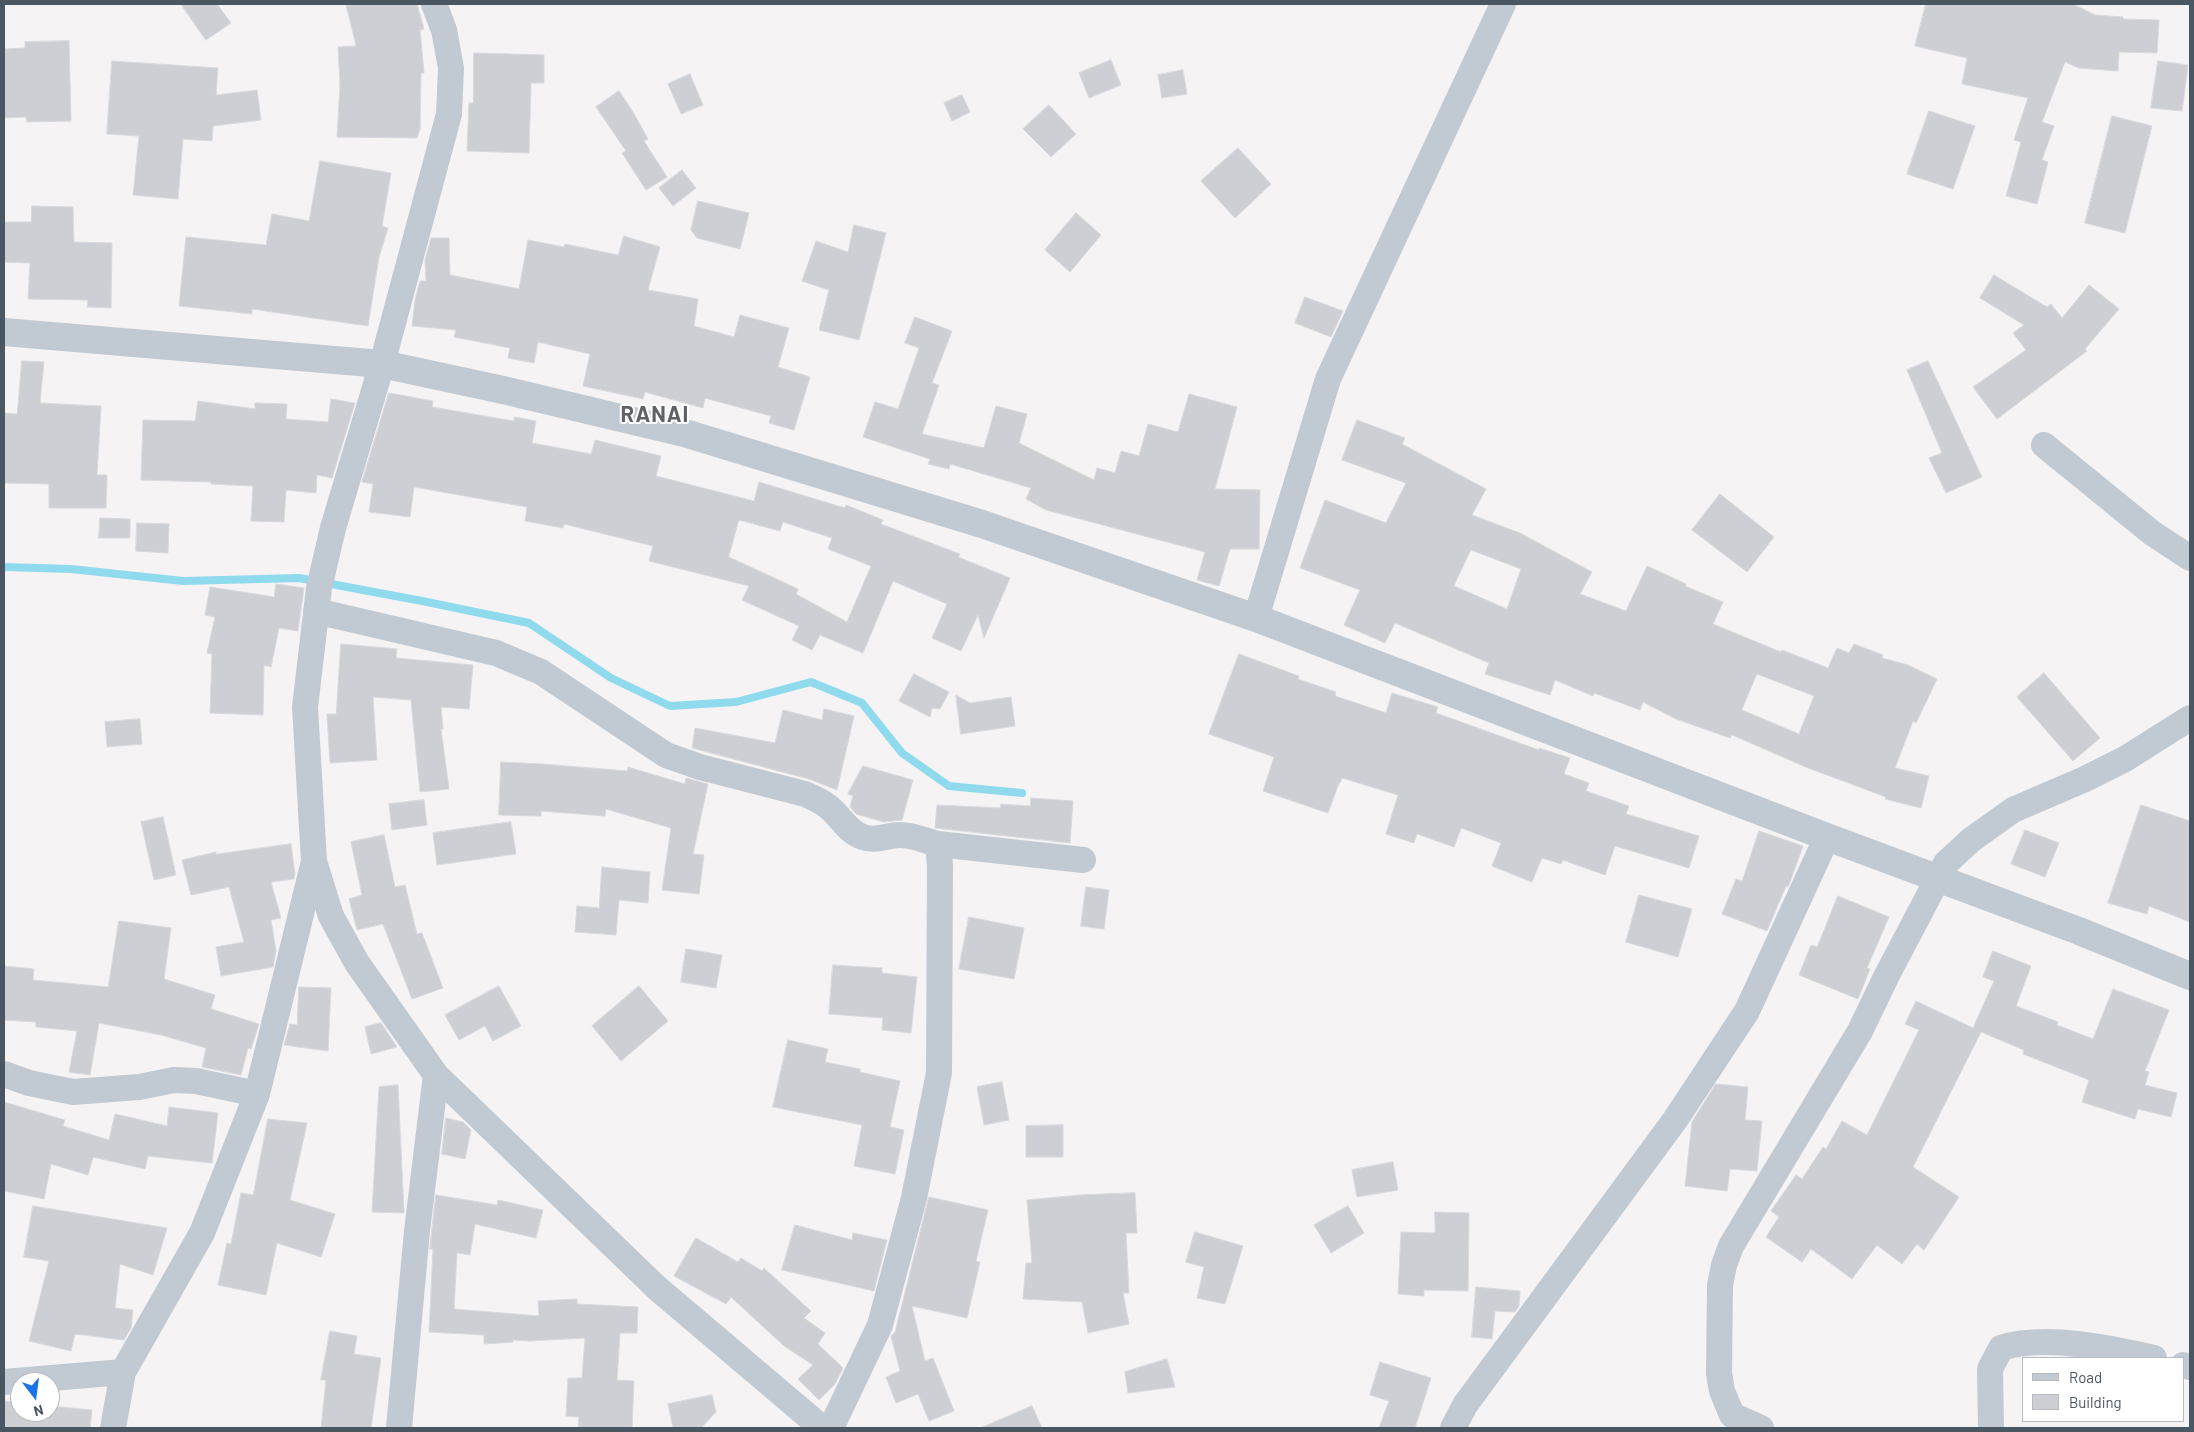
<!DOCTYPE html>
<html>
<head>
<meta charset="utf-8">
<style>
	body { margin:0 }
	#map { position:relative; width:2194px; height:1432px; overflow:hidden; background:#f5f3f3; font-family:Barlow,sans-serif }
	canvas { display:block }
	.frame { position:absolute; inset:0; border:5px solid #4a5661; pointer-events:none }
	.legend { position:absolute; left:2022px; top:1357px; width:162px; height:65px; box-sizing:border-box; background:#fff; border:1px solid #b7bbc0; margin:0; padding:6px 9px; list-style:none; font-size:15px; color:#4a5661 }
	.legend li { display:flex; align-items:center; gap:10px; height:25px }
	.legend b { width:25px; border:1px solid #b7bbc0 }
	.north { position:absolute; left:10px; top:1372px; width:50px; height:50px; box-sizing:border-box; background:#fff; border:1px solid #b7bbc0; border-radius:50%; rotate:165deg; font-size:14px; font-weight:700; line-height:20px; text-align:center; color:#4a5661 }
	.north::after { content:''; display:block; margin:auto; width:18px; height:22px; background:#1a73e8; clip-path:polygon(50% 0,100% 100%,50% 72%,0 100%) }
</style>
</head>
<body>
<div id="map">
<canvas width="2194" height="1432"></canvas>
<div class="frame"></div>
<ul class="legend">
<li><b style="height:6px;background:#c1cad2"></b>Road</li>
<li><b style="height:14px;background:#cdcfd5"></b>Building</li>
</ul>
<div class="north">N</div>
</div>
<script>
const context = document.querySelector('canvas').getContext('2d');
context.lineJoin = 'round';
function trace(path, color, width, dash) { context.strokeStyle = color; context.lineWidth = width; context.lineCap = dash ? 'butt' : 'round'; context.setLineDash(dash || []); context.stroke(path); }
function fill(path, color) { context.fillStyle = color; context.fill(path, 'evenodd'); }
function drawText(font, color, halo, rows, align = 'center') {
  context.font = font + ' Barlow,sans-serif'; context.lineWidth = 4; context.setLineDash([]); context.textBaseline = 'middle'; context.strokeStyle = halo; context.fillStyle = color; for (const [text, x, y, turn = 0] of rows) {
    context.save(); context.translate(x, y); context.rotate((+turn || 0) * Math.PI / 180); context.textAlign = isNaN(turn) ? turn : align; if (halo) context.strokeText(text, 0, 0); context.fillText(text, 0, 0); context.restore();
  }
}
trace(new Path2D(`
	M 4,567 L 71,569 L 183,581 L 299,578 L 422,601 L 529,623 L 611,678 L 670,706 L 736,702 L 811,682 L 862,703 L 902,753 L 949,786 L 1022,793`), '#90daee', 8);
const building = new Path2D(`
	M 181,4 L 217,4 L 231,23 L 206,40 Z
	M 346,4 L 417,4 L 424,29 L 420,30 L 424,73 L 421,73 L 420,129 L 417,138 L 337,137 L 340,85 L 338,47 L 356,46 Z
	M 1926,4 L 2073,4 L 2095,15 L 2123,17 L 2123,19 L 2159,20 L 2157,53 L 2119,52 L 2118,71 L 2079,68 L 2065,62 L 2042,122 L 2054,126 L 2042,160 L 2048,162 L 2037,204 L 2006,196 L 2021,142 L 2014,140 L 2028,98 L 1962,84 L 1967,58 L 1915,46 Z
	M 69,41 L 71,121 L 27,122 L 26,117 L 4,118 L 4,49 L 25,48 L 25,42 Z
	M 474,53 L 544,55 L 544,83 L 531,83 L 529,153 L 467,151 L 469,103 L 473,103 Z
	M 1111,60 L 1121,85 L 1089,98 L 1079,73 Z
	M 112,61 L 218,68 L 216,95 L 257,90 L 261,120 L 213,126 L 212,141 L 183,139 L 178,199 L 133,195 L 139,136 L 107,134 Z
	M 2158,61 L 2188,65 L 2182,111 L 2151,108 Z
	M 1183,70 L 1187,94 L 1162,98 L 1158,75 Z
	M 690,74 L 703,105 L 681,114 L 668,84 Z
	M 619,91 L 633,112 L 648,139 L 644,141 L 667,177 L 646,190 L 622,153 L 626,151 L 596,107 Z
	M 962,95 L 970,112 L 952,121 L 944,103 Z
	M 1049,105 L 1076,134 L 1051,157 L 1023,129 Z
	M 1929,111 L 1975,126 L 1953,189 L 1907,174 Z
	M 2112,116 L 2152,126 L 2125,233 L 2085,223 Z
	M 1238,148 L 1271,184 L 1235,218 L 1201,181 Z
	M 320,161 L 391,173 L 382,226 L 388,228 L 379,257 L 368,326 L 252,309 L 252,314 L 179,306 L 186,237 L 266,245 L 272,214 L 309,221 Z
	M 682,170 L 696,188 L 673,206 L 659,188 Z
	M 698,201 L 749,213 L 740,249 L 697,238 L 691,230 Z
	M 32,206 L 73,207 L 74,242 L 112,243 L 111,308 L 87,307 L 88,300 L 28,299 L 30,263 L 4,262 L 4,222 L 31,222 Z
	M 1076,213 L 1101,235 L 1070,272 L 1045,250 Z
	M 854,225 L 886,233 L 859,340 L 819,330 L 829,290 L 802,281 L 816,241 L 848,252 Z
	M 624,236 L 660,247 L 648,290 L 698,299 L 694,326 L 734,337 L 740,315 L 789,328 L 778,367 L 810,377 L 794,430 L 769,423 L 771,416 L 705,398 L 703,408 L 645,392 L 643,399 L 583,386 L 590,354 L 538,342 L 534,363 L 508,358 L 510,348 L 454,337 L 456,330 L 412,326 L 415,300 L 420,281 L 426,281 L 425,260 L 431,238 L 449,238 L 450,275 L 519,289 L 528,240 L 564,247 L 565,244 L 618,255 Z
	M 1994,275 L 2047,307 L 2051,304 L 2062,318 L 2089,285 L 2119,309 L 2085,349 L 2087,351 L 1997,419 L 1973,387 L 2026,350 L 2013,333 L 2024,325 L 1980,298 Z
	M 1305,297 L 1343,311 L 1331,337 L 1295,323 Z
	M 915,317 L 952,331 L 932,383 L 939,385 L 922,434 L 984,448 L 996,406 L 1027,414 L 1019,443 L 1094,480 L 1097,468 L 1115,473 L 1121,451 L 1139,456 L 1148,424 L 1178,432 L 1189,394 L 1237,407 L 1215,489 L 1260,490 L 1259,549 L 1230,549 L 1219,586 L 1197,580 L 1205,552 L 1046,510 L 1026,499 L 1031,488 L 950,464 L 949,469 L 928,464 L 930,459 L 863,437 L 875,402 L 898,409 L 919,348 L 905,343 Z
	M 22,361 L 44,362 L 40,403 L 101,406 L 97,475 L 107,475 L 106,508 L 49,508 L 49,484 L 4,483 L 4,413 L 17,414 Z
	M 1928,361 L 1982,477 L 1946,493 L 1929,458 L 1942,453 L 1907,370 Z
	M 389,393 L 433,401 L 432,407 L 514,421 L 514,417 L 536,421 L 532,443 L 591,454 L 595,440 L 661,456 L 656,476 L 754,501 L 759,482 L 845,508 L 846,505 L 883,520 L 881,524 L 960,554 L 958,557 L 1010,578 L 984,638 L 978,615 L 961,651 L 932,638 L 947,604 L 893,581 L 863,653 L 820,635 L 812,650 L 792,640 L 799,626 L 742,600 L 749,586 L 649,561 L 653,546 L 564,524 L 563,528 L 525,521 L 527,507 L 414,487 L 410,517 L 369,512 L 373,484 L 362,482 ZM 739,520 L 780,531 L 783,522 L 832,538 L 828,549 L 871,566 L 847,622 L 796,594 L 798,589 L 729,557 Z
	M 331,399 L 355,403 L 332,478 L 317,475 L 316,493 L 286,490 L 284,522 L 251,521 L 253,486 L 211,484 L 211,482 L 141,480 L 143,420 L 195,421 L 198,401 L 255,409 L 255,403 L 287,404 L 286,419 L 328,422 Z
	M 1357,420 L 1405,438 L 1402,444 L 1486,489 L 1472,515 L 1520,533 L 1592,572 L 1580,594 L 1626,611 L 1647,566 L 1686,584 L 1685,586 L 1723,602 L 1713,624 L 1781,652 L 1782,650 L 1828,668 L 1837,648 L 1849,653 L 1854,644 L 1883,655 L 1882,658 L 1908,665 L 1937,679 L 1916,723 L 1913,721 L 1895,768 L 1929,776 L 1921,808 L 1885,799 L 1886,797 L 1808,768 L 1732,735 L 1730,738 L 1676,719 L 1643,702 L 1640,710 L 1594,693 L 1593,696 L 1555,680 L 1550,695 L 1485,674 L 1489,663 L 1395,623 L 1385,643 L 1344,625 L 1360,590 L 1300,568 L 1325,500 L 1386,523 L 1406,483 L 1342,460 ZM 1471,550 L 1521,569 L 1507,609 L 1454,586 ZM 1757,674 L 1814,696 L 1799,734 L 1742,710 Z
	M 1720,494 L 1774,537 L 1747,572 L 1692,530 Z
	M 100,518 L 130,519 L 130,538 L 99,538 Z
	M 137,523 L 169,524 L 168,553 L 136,551 Z
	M 276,584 L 304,588 L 298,631 L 279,628 L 271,667 L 264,665 L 263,715 L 210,713 L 212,654 L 207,653 L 215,617 L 205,615 L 210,587 L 274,597 Z
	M 341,644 L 397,649 L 396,658 L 473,665 L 469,709 L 441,707 L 443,729 L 441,729 L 449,789 L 420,792 L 411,700 L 373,697 L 377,760 L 330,763 L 327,714 L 336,714 Z
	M 1239,654 L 1299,676 L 1298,679 L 1336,692 L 1335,696 L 1386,713 L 1392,693 L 1438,707 L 1436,713 L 1539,750 L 1539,748 L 1570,758 L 1564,774 L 1589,783 L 1586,791 L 1629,806 L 1626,814 L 1699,836 L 1689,868 L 1615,846 L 1605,875 L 1563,860 L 1561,864 L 1542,858 L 1532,882 L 1492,866 L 1501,843 L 1461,828 L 1454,847 L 1417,834 L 1414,843 L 1386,834 L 1398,795 L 1342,778 L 1340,783 L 1339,783 L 1328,813 L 1263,791 L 1274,757 L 1209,734 Z
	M 2044,673 L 2100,738 L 2073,761 L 2017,697 Z
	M 914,674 L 949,692 L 940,709 L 932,708 L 930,717 L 899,701 Z
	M 956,695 L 970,703 L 1011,697 L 1015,726 L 961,734 Z
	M 824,709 L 854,716 L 837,790 L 809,779 L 692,748 L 695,728 L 775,743 L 783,710 L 822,720 Z
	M 140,719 L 142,744 L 107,747 L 105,722 Z
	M 501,762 L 543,764 L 627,771 L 628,767 L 685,784 L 686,778 L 708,784 L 693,854 L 704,855 L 699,894 L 662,890 L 671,828 L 606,809 L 605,816 L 541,811 L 541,816 L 499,815 Z
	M 863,766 L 913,780 L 902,820 L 884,822 L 856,814 L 850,807 L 853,796 L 848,794 Z
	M 1031,798 L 1073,801 L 1070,843 L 935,828 L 937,805 L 1000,808 L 1001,804 L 1030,806 Z
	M 424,800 L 427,825 L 392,830 L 389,804 Z
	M 2141,805 L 2190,821 L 2190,922 L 2149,906 L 2147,914 L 2108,903 Z
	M 163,817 L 176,875 L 154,880 L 141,822 Z
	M 511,822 L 516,854 L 437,865 L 433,833 Z
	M 2025,830 L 2059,843 L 2045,877 L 2011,864 Z
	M 1759,831 L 1803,846 L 1793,874 L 1788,887 L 1786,886 L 1767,931 L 1722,914 L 1736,879 L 1742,881 Z
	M 384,835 L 395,887 L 405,885 L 417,934 L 422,933 L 443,988 L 412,999 L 383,924 L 357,930 L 349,899 L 362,895 L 351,842 Z
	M 291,844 L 295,874 L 294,879 L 271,882 L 281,918 L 271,920 L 276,951 L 273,967 L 221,976 L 216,947 L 244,942 L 229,887 L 191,895 L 182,860 L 216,852 L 216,854 Z
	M 602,867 L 650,872 L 648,903 L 619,900 L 616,935 L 575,932 L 577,906 L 599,908 Z
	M 1086,887 L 1109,890 L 1104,929 L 1081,926 Z
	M 1639,895 L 1692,909 L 1678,957 L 1626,942 Z
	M 1838,896 L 1889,917 L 1867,968 L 1870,969 L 1858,999 L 1799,975 L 1811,945 L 1817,947 Z
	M 969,917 L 1024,928 L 1014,979 L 959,969 Z
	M 119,921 L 171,928 L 164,979 L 215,995 L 211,1009 L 259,1024 L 251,1049 L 248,1048 L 241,1075 L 202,1067 L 206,1048 L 161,1035 L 99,1023 L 90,1075 L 69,1072 L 77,1031 L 36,1027 L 36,1022 L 4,1020 L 4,966 L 34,969 L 33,980 L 108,987 Z
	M 686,949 L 722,955 L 716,988 L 681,982 Z
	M 1993,951 L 2031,966 L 2016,1006 L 2058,1022 L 2057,1025 L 2093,1039 L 2113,989 L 2169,1010 L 2145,1071 L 2149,1072 L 2145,1085 L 2177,1093 L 2171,1117 L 2138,1109 L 2135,1119 L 2082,1102 L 2089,1080 L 2023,1054 L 2024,1050 L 1981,1032 L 1913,1167 L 1959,1197 L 1924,1250 L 1917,1244 L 1902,1264 L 1877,1245 L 1852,1279 L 1811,1249 L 1802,1262 L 1766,1237 L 1779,1217 L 1771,1211 L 1796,1175 L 1802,1179 L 1823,1147 L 1826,1149 L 1842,1121 L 1867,1135 L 1919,1030 L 1905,1024 L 1916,1001 L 1973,1028 L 1994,981 L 1983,977 Z
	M 833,965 L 882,968 L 882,973 L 917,977 L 911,1033 L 882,1030 L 883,1018 L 829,1014 Z
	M 499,986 L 521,1026 L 493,1041 L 485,1026 L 459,1040 L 445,1015 Z
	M 639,986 L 668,1021 L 621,1061 L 592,1026 Z
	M 299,987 L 331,988 L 328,1051 L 284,1045 L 290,1024 L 297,1025 Z
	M 381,1023 L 397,1047 L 371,1054 L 365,1027 Z
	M 788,1040 L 828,1049 L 825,1062 L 860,1069 L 860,1072 L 900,1081 L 890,1127 L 904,1130 L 895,1174 L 854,1166 L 862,1125 L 773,1107 Z
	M 1002,1082 L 1009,1120 L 984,1125 L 977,1087 Z
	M 1716,1084 L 1748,1087 L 1745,1120 L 1762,1121 L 1757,1171 L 1730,1169 L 1727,1191 L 1685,1186 L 1692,1122 Z
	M 398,1085 L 404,1213 L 372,1212 L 379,1087 Z
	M 4,1102 L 65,1120 L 63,1126 L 109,1140 L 115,1114 L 167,1126 L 169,1107 L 218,1113 L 212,1163 L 148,1156 L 145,1169 L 93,1157 L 88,1175 L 51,1164 L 44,1199 L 4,1191 Z
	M 446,1118 L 463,1122 L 471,1130 L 465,1159 L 442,1154 Z
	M 268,1119 L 307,1123 L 290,1200 L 335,1214 L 321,1257 L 277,1243 L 266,1295 L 218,1285 L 227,1243 L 231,1244 L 241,1193 L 253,1195 Z
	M 1063,1125 L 1063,1157 L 1026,1157 L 1026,1126 Z
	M 1393,1162 L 1398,1190 L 1357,1197 L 1352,1170 Z
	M 1135,1193 L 1137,1233 L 1126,1233 L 1129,1293 L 1123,1293 L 1129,1324 L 1088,1333 L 1082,1302 L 1023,1299 L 1026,1263 L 1032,1263 L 1027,1200 L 1080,1195 Z
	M 436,1195 L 497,1205 L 498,1200 L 543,1210 L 536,1238 L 475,1224 L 470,1255 L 457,1253 L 454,1309 L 539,1316 L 538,1301 L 577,1299 L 577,1304 L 638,1307 L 637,1333 L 620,1333 L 617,1380 L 634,1381 L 632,1428 L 578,1428 L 579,1417 L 566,1416 L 568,1378 L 582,1378 L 585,1338 L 530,1341 L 513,1340 L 513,1342 L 484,1344 L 484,1335 L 429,1332 L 433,1249 L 430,1249 Z
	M 929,1197 L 988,1210 L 976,1261 L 980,1262 L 967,1318 L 912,1306 L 925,1361 L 933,1358 L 954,1411 L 929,1421 L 918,1394 L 896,1403 L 886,1377 L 900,1371 L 891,1336 L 895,1332 Z
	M 33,1206 L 167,1228 L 153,1275 L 120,1264 L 115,1308 L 133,1310 L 131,1328 L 124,1340 L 75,1334 L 71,1351 L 29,1341 L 49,1261 L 24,1257 Z
	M 1348,1206 L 1364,1233 L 1331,1253 L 1314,1225 Z
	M 1435,1212 L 1469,1213 L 1468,1291 L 1424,1290 L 1424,1296 L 1398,1294 L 1401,1232 L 1435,1233 Z
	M 795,1225 L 852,1240 L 853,1233 L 887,1240 L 874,1291 L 782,1270 Z
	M 1195,1232 L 1243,1246 L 1225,1304 L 1197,1298 L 1204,1267 L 1186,1262 Z
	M 696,1238 L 738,1262 L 741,1258 L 762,1271 L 764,1268 L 811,1311 L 804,1318 L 825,1333 L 818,1344 L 843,1368 L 835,1384 L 819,1400 L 798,1379 L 813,1365 L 784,1346 L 731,1297 L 726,1304 L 674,1276 Z
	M 1476,1287 L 1520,1291 L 1519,1306 L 1515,1312 L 1495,1311 L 1492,1339 L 1472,1337 Z
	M 330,1331 L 357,1336 L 354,1354 L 381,1358 L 371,1428 L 321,1428 L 326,1380 L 321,1380 Z
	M 1167,1359 L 1175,1387 L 1128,1393 L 1125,1372 Z
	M 1380,1362 L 1431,1378 L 1415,1428 L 1379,1428 L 1389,1401 L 1370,1395 Z
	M 712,1395 L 716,1412 L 701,1428 L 673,1428 L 668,1404 Z
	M 4,1401 L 20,1403 L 20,1412 L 50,1412 L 50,1406 L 92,1410 L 90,1428 L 4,1428 Z
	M 1032,1406 L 1042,1428 L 981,1428 Z`);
fill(building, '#cdcfd5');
trace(building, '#d7d9de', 1);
trace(new Path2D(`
	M 434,4 L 444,30 L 451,68 L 449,114 L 382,364 L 333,528 L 319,588 L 305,707 L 314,861 L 331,916 L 357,963 L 436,1075 L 657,1288 L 822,1428
	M 2044,445 L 2152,533 L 2190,558
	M 316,611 L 496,653 L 541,672 L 666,755 L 700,767 L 805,794 C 816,799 826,803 834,812 C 843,821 850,833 863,837 C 875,842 887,835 900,835 C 913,835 926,841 938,844 L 940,866 L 939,1073 L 914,1198 L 880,1325 L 831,1428
	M 1256,618 L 1328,379 L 1503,4
	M 938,844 L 1083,860
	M 4,1074 L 29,1083 L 73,1092 L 139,1087 L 174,1080 L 196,1081 L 257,1094
	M 2183,1365 L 2190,1367
	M 4,1382 L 123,1372
	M 113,1428 L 123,1372 L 202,1233 L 257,1094 L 314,861
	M 399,1428 L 417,1231 L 436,1075
	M 1453,1428 L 1465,1405 L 1675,1120 L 1747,1011 L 1827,837
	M 1761,1428 L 1732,1415 L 1722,1391 L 1719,1373 L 1720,1285 L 1724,1265 L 1731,1246 L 1860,1031 L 1887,975 L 1946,863 L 1971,840 L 2013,810 L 2085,779 L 2125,759 L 2190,718
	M 1991,1428 L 1990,1369 L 2001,1348 C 2046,1334 2109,1348 2154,1358`), '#c1cad2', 26);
trace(new Path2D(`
	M 4,332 L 382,364 L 503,390 L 688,434 L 982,524 L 1256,618 L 1827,837 L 2079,931 L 2190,976`), '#c1cad2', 28);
context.letterSpacing = '1px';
drawText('bold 22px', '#5f6368', '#fff', [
	["RANAI",655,415]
]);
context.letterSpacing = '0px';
</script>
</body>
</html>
